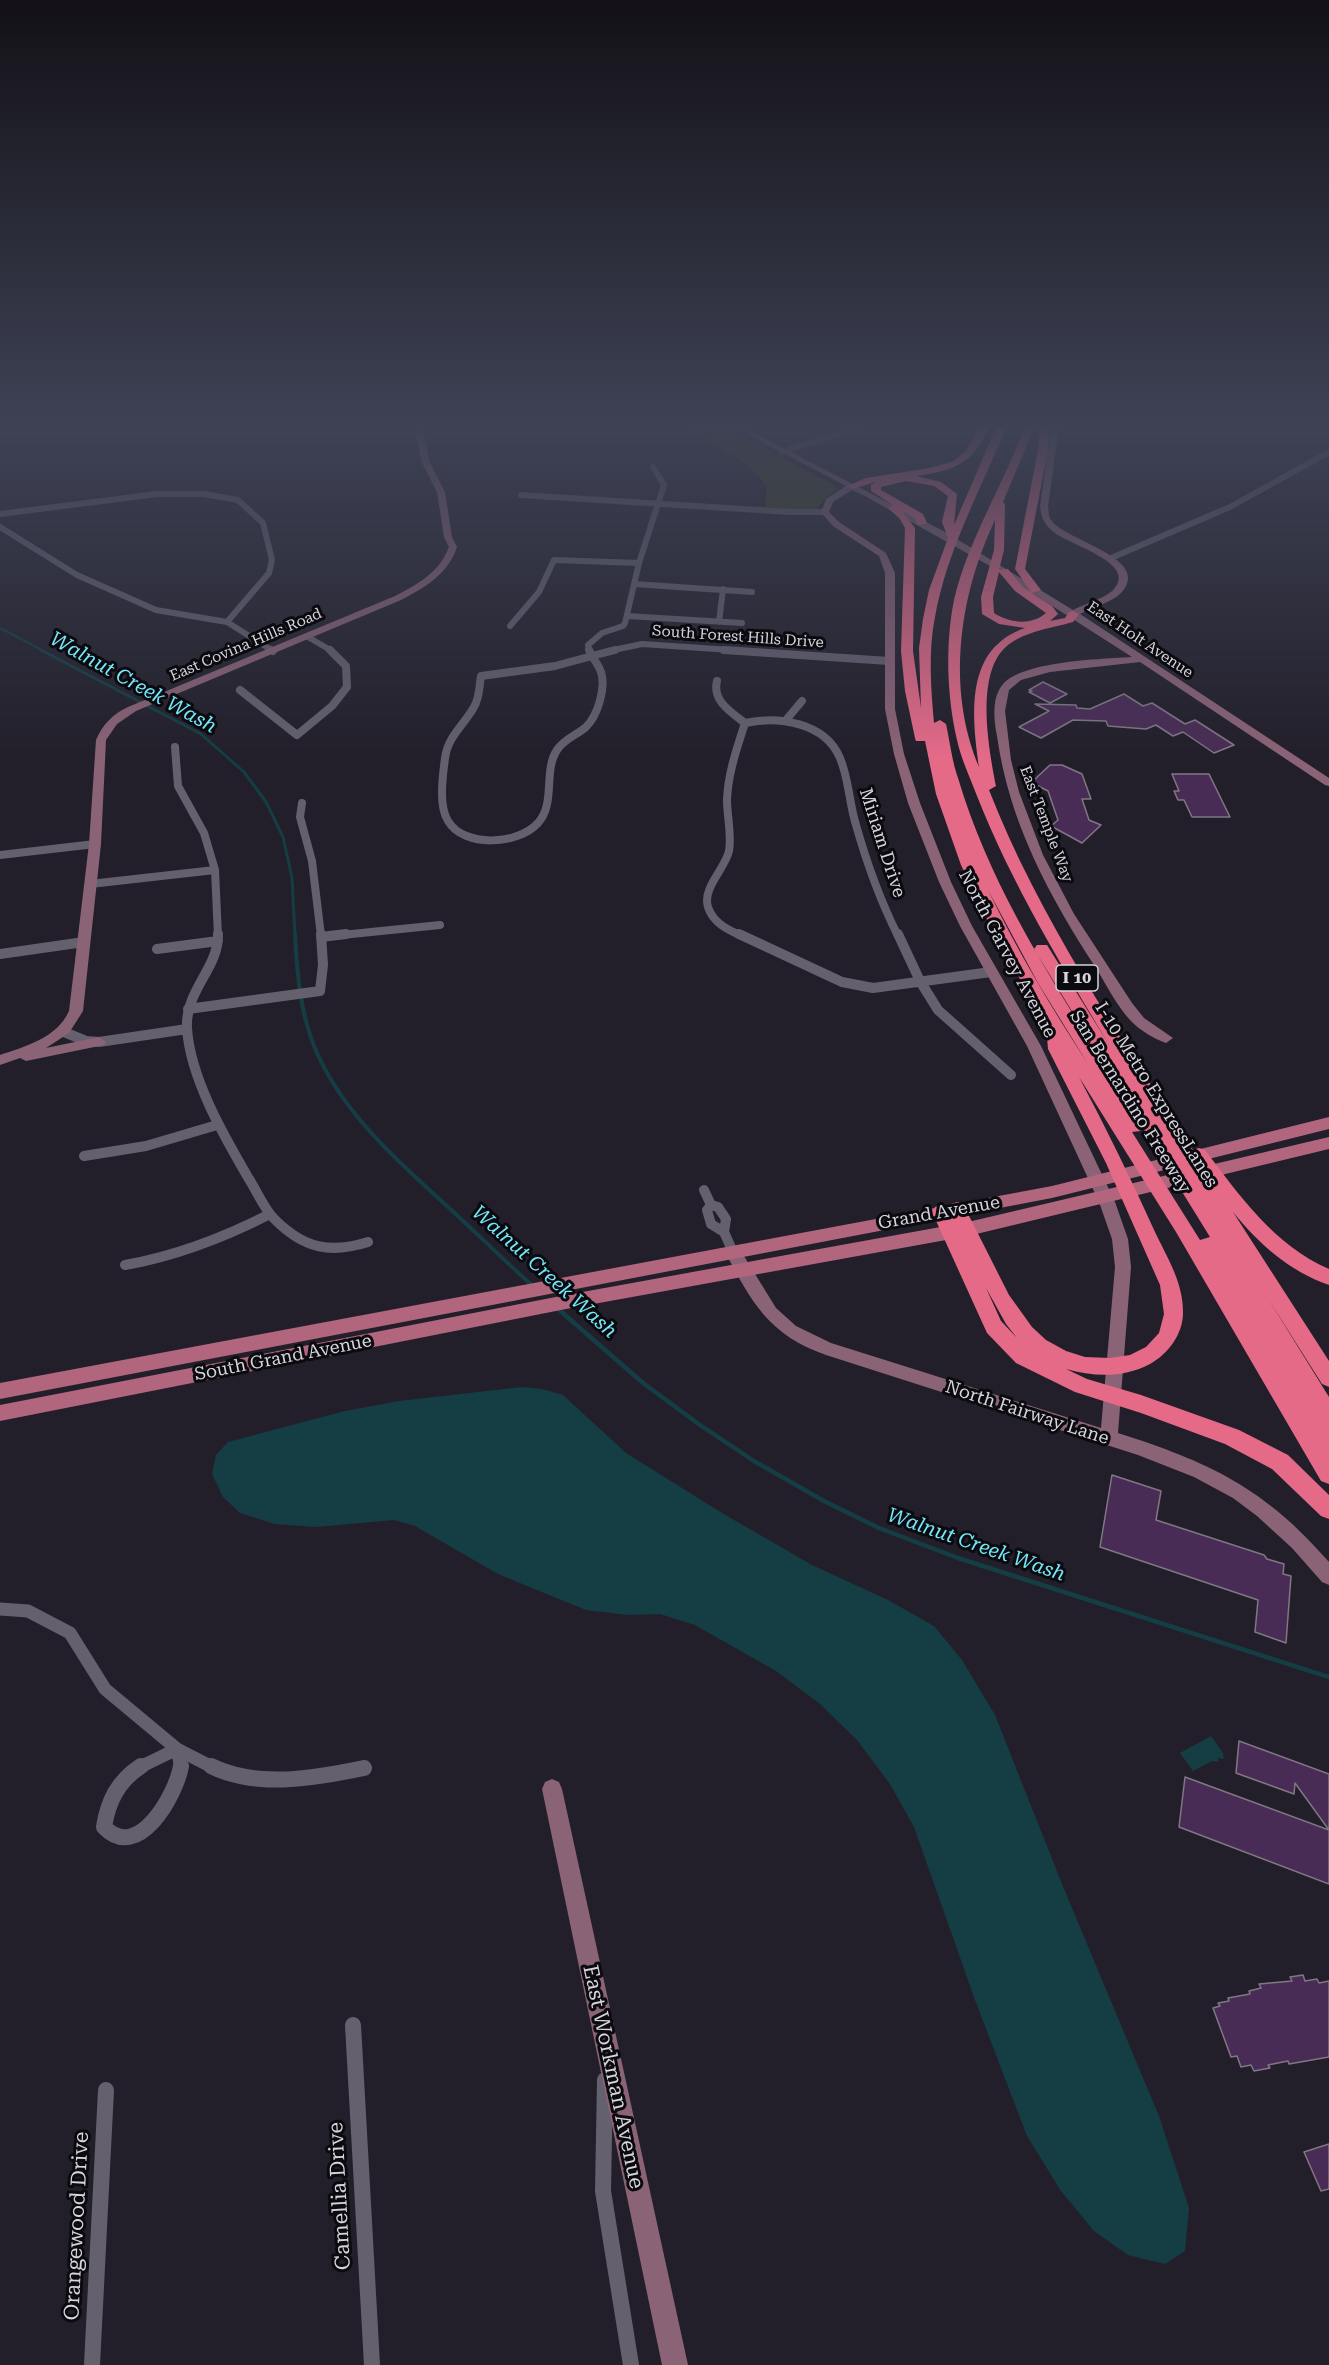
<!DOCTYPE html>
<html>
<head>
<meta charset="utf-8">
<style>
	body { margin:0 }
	canvas { display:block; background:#221f2a }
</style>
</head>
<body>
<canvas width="1329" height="2365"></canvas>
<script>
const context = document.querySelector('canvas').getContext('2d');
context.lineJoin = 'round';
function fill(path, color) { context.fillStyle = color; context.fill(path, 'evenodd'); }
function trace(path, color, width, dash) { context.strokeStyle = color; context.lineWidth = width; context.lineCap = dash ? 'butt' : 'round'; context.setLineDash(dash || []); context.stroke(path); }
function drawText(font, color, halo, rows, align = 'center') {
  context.font = font + ' "Roboto Serif",serif'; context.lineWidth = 6; context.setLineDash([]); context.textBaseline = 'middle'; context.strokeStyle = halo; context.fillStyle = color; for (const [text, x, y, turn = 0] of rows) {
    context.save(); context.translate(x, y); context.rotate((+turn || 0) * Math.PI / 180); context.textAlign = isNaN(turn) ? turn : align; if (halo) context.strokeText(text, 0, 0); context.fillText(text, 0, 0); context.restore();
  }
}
fill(new Path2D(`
	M 683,428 L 732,428 L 743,437 L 839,488 L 825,498 L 816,510 L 765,509 L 767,486 C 750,463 710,438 683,428 Z`), '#374218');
fill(new Path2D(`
	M 522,1387 L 542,1389 L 563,1395 L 626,1453 L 722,1513 L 812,1565 L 888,1600 L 934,1626 L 962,1660 L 995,1715 L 1064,1889 L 1159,2116 L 1189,2208 L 1185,2251 L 1165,2264 L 1128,2255 L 1094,2231 L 1061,2191 L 1027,2136 L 975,2000 L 914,1827 L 890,1784 L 857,1740 L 820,1704 L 776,1671 L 695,1625 L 660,1614 L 628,1615 L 586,1610 L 498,1574 L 415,1526 L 394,1520 L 316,1527 L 275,1524 L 240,1513 L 223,1497 L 212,1474 L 216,1455 L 228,1442 L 345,1411 L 399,1401 Z
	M 1211,1736 L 1223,1753 L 1224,1759 L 1218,1758 L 1218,1762 L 1212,1761 L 1193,1771 L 1180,1753 Z`), '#143d44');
trace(new Path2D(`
	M 0,628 L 44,651`), '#143d44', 2);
trace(new Path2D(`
	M 41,650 L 201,734 L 244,772 L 266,802 L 283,837 L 292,878 L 295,936`), '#143d44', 3);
trace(new Path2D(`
	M 295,934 C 297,972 300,1011 314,1046 C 343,1117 406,1168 461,1219 C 485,1241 509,1265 534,1287`), '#143d44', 4);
trace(new Path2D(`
	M 557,1308 L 643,1383 L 700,1425 L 754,1461 L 824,1501 L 879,1528 L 958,1558 L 1329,1677`), '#143d44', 4.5);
const building = new Path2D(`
	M 1043,682 L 1067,694 L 1050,703 L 1029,692 L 1032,691 L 1029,690 Z
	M 1124,694 L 1143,706 L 1152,703 L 1185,724 L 1195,720 L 1234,745 L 1214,753 L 1183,732 L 1173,736 L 1156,725 L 1146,729 L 1108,726 L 1106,721 L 1073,720 L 1041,738 L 1019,727 L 1049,711 L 1035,704 L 1076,705 L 1077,708 L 1090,709 Z
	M 1050,765 L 1062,765 L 1082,774 L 1091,799 L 1082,799 L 1089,820 L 1101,825 L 1082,843 L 1051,826 L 1058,820 L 1048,791 L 1036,785 L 1034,780 Z
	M 1172,774 L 1209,774 L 1230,817 L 1192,817 L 1184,800 L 1178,800 L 1174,791 L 1179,791 Z
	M 1112,1475 L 1161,1491 L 1156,1520 L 1264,1555 L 1267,1559 L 1284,1564 L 1283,1574 L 1291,1576 L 1286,1643 L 1255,1632 L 1258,1600 L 1100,1547 Z
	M 1239,1741 L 1329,1774 L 1329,1830 L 1295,1783 L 1294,1794 L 1236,1773 Z
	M 1185,1777 L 1329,1830 L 1329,1884 L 1179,1827 Z
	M 1303,1975 L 1305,1981 L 1317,1979 L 1319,1983 L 1329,1981 L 1329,2057 L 1289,2064 L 1288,2061 L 1268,2065 L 1270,2068 L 1254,2071 L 1251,2065 L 1241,2067 L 1237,2056 L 1231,2057 L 1213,2008 L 1220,2006 L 1218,2003 L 1229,2001 L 1228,1998 L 1250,1994 L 1249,1991 L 1261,1988 L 1259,1984 L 1292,1981 L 1290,1977 Z
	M 1329,2144 L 1329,2189 L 1321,2191 L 1304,2152 Z`);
fill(building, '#492c55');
trace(building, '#807784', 1.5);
trace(new Path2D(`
	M 782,452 L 856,428
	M 521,495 L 790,512 L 825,512
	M 0,514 L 157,494 L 204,494 L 238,500 L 263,523 L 272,560 L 269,573 L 227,622
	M 0,527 L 77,575 L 156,610 L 227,622 L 273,651
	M 1111,558 L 1230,507 L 1329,452
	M 634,584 L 752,592
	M 627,616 L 742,623
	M 719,622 L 723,589
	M 510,626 L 539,592 L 554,560 L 639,563
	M 308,637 L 332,651
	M 589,651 L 588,645 L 602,633 L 623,626 L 625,623 L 639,563 L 664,485 L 653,467
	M 609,651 L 642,644 L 746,651`), '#64606e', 6);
trace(new Path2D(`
	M 271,650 L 273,651
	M 589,650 L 592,656
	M 724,650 L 889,661
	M 592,656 C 595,661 599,666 601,672 C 606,688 598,715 586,727 C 577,735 564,739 557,750 C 543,771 556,803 538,823 C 518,845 464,848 448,821 C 438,805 443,775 445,758 C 448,736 464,725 474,707 C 480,697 479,687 481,676 L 555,666 Z
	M 592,656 L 615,650
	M 717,681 C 712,701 731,712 745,723 C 737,748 728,773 727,800 C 727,816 732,836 729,851 C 725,869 702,888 708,907 C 713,923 728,930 742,936
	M 240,690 L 297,735 L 332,706 L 347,687 L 346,666 L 330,650
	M 786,720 L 802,701
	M 745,723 C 778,716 825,722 840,758 C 849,779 849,803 856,825 C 867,864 880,900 898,936
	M 175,747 L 178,786 L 204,833 L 215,870 L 218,936
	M 302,803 L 300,817 L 312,861 L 321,936
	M 0,855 L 95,844
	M 90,884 L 215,870
	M 332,936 L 440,925`), '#64606e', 8);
trace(new Path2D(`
	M 218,934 C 219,968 185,990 187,1028 C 190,1078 224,1136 249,1179 C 256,1190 262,1204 270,1214 C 278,1224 294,1237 306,1242 C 325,1251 349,1248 368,1242
	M 739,934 L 842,982 L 873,988 L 991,972
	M 898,934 L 920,981 L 938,1010 L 1011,1075
	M 321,937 L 346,934
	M 157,949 L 218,941
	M 0,954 L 84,942
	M 188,1009 L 320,991 L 323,965 L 321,934
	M 64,1032 L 86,1041 L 99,1042 L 187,1029
	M 84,1156 L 146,1146 L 217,1125
	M 704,1190 L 711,1205 L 718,1207 L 726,1219 L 724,1232
	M 711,1205 L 707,1210 L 711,1224 L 724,1232 L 733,1252
	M 125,1265 C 177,1256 223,1238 270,1214`), '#64606e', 10);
trace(new Path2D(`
	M 0,1609 L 28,1611 L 70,1633 L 105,1689 L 177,1749 L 214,1768
	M 138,1768 L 177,1749 L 181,1768`), '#64606e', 13);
trace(new Path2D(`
	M 141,1766 C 118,1781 108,1801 104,1827 C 138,1863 176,1795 181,1766
	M 211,1766 C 258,1789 316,1778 364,1768
	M 353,2025 L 372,2365
	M 605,2080 L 603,2191 L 631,2365
	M 92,2365 L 106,2090`), '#64606e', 16);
fill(new Path2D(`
	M 414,428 L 422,428 L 430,463 L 445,492 L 452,537 L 457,547 C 448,574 426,587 401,600 L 136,711 L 117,724 L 106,740 L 101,844 L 83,1011 L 69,1033 L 46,1048 L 99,1037 L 106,1042 L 104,1045 L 26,1061 L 20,1058 L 0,1065 L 0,1055 C 26,1046 57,1038 69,1011 L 89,844 L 96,740 C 103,724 113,714 128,707 L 395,596 C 418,584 439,573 449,547 L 444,537 L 437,492 L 422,463 Z
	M 735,428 L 745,428 L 947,533 L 1073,610 C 1085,604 1106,598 1114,589 C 1138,563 1068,544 1055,533 C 1045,526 1041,518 1040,506 L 1051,428 L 1059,428 L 1048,506 C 1049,511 1048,516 1051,520 C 1063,540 1154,558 1121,593 C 1112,602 1092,608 1080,614 L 1329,778 L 1329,786 L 1325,785 L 1140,662 L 1050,672 L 1021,680 L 1009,690 L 1005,711 L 1011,760 L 1019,792 L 1043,855 L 1074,914 L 1132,1003 L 1144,1018 L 1173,1038 L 1166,1043 C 1155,1039 1139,1030 1131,1021 C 1117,1006 1107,986 1096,968 C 1049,896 1009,822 997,736 C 994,719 991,697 1004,683 C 1026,661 1101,659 1132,657 L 990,566 L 865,496 L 852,490 L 833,502 L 829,512 L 839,522 L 886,553 L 895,573 L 895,709 L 904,754 L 920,803 L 951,882 L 972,926 L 1041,1046 L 1115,1202 L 1128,1239 L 1131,1267 L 1118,1433 C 1209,1462 1265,1488 1329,1562 L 1329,1585 L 1322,1582 L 1292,1548 L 1257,1516 L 1233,1498 L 1194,1477 L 1138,1455 L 826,1355 C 769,1335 752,1303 725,1252 L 727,1248 L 733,1246 L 739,1248 L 776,1308 L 796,1326 L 831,1343 L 1101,1428 L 1115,1267 L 1112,1239 L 1099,1202 L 1027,1046 L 960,926 L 939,882 L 908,803 L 894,754 L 885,709 L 885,573 L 879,556 L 833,526 L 821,512 L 826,499 L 846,486 Z
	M 552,1779 L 559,1782 L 562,1789 L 688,2365 L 662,2365 L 542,1789 L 545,1782 Z`), '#8b6376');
fill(new Path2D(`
	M 1329,1117 L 1329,1129 L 1052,1198 L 0,1399 L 0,1383 L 1052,1186 Z
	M 1329,1137 L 1329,1149 L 968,1236 L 566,1309 L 0,1421 L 0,1405 L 566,1295 L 968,1222 Z`), '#b1667e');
fill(new Path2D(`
	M 979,428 L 989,428 C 971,465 955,470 916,476 L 941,482 L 957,494 L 954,525 L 996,428 L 1006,428 C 980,491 947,550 935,617 C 928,651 931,689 934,723 L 940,720 L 946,724 C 950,742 952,761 958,778 C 987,876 1041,963 1095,1049 L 1034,949 L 1037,945 L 1047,945 L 1111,1048 C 1062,966 1012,885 977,796 C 970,777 961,759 957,740 C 947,697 945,644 954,600 C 968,540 1003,486 1024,428 L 1034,428 L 1003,502 L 1005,504 L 1004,550 L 999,570 L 1008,569 L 1023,587 L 1031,592 L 1015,569 L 1038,450 L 1039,428 L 1049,428 L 1048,450 L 1025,569 L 1041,590 L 1032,593 L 1052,606 L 1058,614 L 1050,621 L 1065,618 L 1069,612 L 1073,611 L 1079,614 L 1073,622 C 1052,628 1026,631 1008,645 C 974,672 989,749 996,786 L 989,790 C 1039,918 1119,1035 1193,1150 L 1199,1148 L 1205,1150 C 1240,1196 1274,1245 1329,1269 L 1329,1285 C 1289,1271 1259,1244 1233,1212 L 1329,1361 L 1329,1387 L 1322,1384 L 1267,1297 L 1329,1397 L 1329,1484 L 1321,1481 L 1176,1232 L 1079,1077 C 1106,1128 1131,1179 1155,1232 C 1167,1257 1184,1284 1183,1313 C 1183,1334 1168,1354 1150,1364 C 1123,1378 1095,1377 1066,1369 L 1087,1379 L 1141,1395 L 1239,1430 L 1288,1455 L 1329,1495 L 1329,1519 L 1321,1516 L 1272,1469 L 1225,1444 L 1141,1413 L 1075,1392 L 1016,1363 L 987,1333 L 932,1212 L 935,1207 L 941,1205 L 948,1208 L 951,1204 L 957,1202 L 963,1204 L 1009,1295 L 1032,1327 L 1046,1340 L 1066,1351 L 1085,1357 L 1110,1358 L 1130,1355 L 1146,1347 L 1159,1333 L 1164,1314 L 1160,1285 L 1106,1163 L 1048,1049 L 1046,1024 L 994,934 L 961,865 L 936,794 L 925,741 L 916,741 L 915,738 L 905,691 L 901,651 L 905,528 L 900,519 L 888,508 L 893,505 L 871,491 L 871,485 L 876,482 L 852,489 L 847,486 L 866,478 L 930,468 L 954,461 L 966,451 ZM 906,481 L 934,486 L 948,496 L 942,522 L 948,538 L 929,590 L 923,619 L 919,648 L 921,708 L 913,651 L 915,528 L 902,511 L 915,518 L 918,525 L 927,523 L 923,514 L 881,490 L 881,487 ZM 995,520 L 994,550 L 981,597 L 982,614 L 999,624 L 1025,628 C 964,649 972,715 979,767 C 946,688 959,596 995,520 ZM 999,572 L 1015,591 L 1046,613 C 1031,626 1009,623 994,613 L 993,597 ZM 988,890 L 1038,983 L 1088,1064 C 1051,1007 1017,950 988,890 ZM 1142,1127 L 1210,1237 L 1200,1240 L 1132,1132 L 1140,1131 ZM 986,1288 L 1006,1324 L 1017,1338 L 1001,1321 Z`), '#e56a88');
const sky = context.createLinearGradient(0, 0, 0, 759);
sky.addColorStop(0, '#131117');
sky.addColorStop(0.56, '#3e4255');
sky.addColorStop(1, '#3e425500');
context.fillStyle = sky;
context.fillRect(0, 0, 1329, 759);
drawText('15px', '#d6d4dc', '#0b0a0f', [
	["South Forest Hills Drive",738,637,4],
	["East Holt Avenue",1140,640,34],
	["East Covina Hills Road",246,645,-23],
	["East Temple Way",1046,824,69]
]);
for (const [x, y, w] of [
	[1077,978,42]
]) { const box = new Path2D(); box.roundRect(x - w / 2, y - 13, w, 26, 4.5); context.fillStyle = '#0b0a0f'; context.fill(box); trace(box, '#d6d4dc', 1.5); }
drawText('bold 16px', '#d6d4dc', null, [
	["I 10",1077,978]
]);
drawText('18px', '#d6d4dc', '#0b0a0f', [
	["Miriam Drive",882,843,72],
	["North Garvey Avenue",1007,954,62],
	["I-10 Metro ExpressLanes",1156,1095,58],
	["San Bernardino Freeway",1130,1102,58],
	["Grand Avenue",939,1213,-10],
	["South Grand Avenue",283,1358,-11],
	["North Fairway Lane",1027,1413,18]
]);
drawText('italic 20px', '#74e7fa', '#0b0a0f', [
	["Walnut Creek Wash",133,683,29],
	["Walnut Creek Wash",544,1272,42],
	["Walnut Creek Wash",976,1545,19]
]);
drawText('21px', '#d6d4dc', '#0b0a0f', [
	["East Workman Avenue",613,2077,78],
	["Camellia Drive",340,2196,-93],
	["Orangewood Drive",77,2226,-87]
]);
</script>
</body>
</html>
